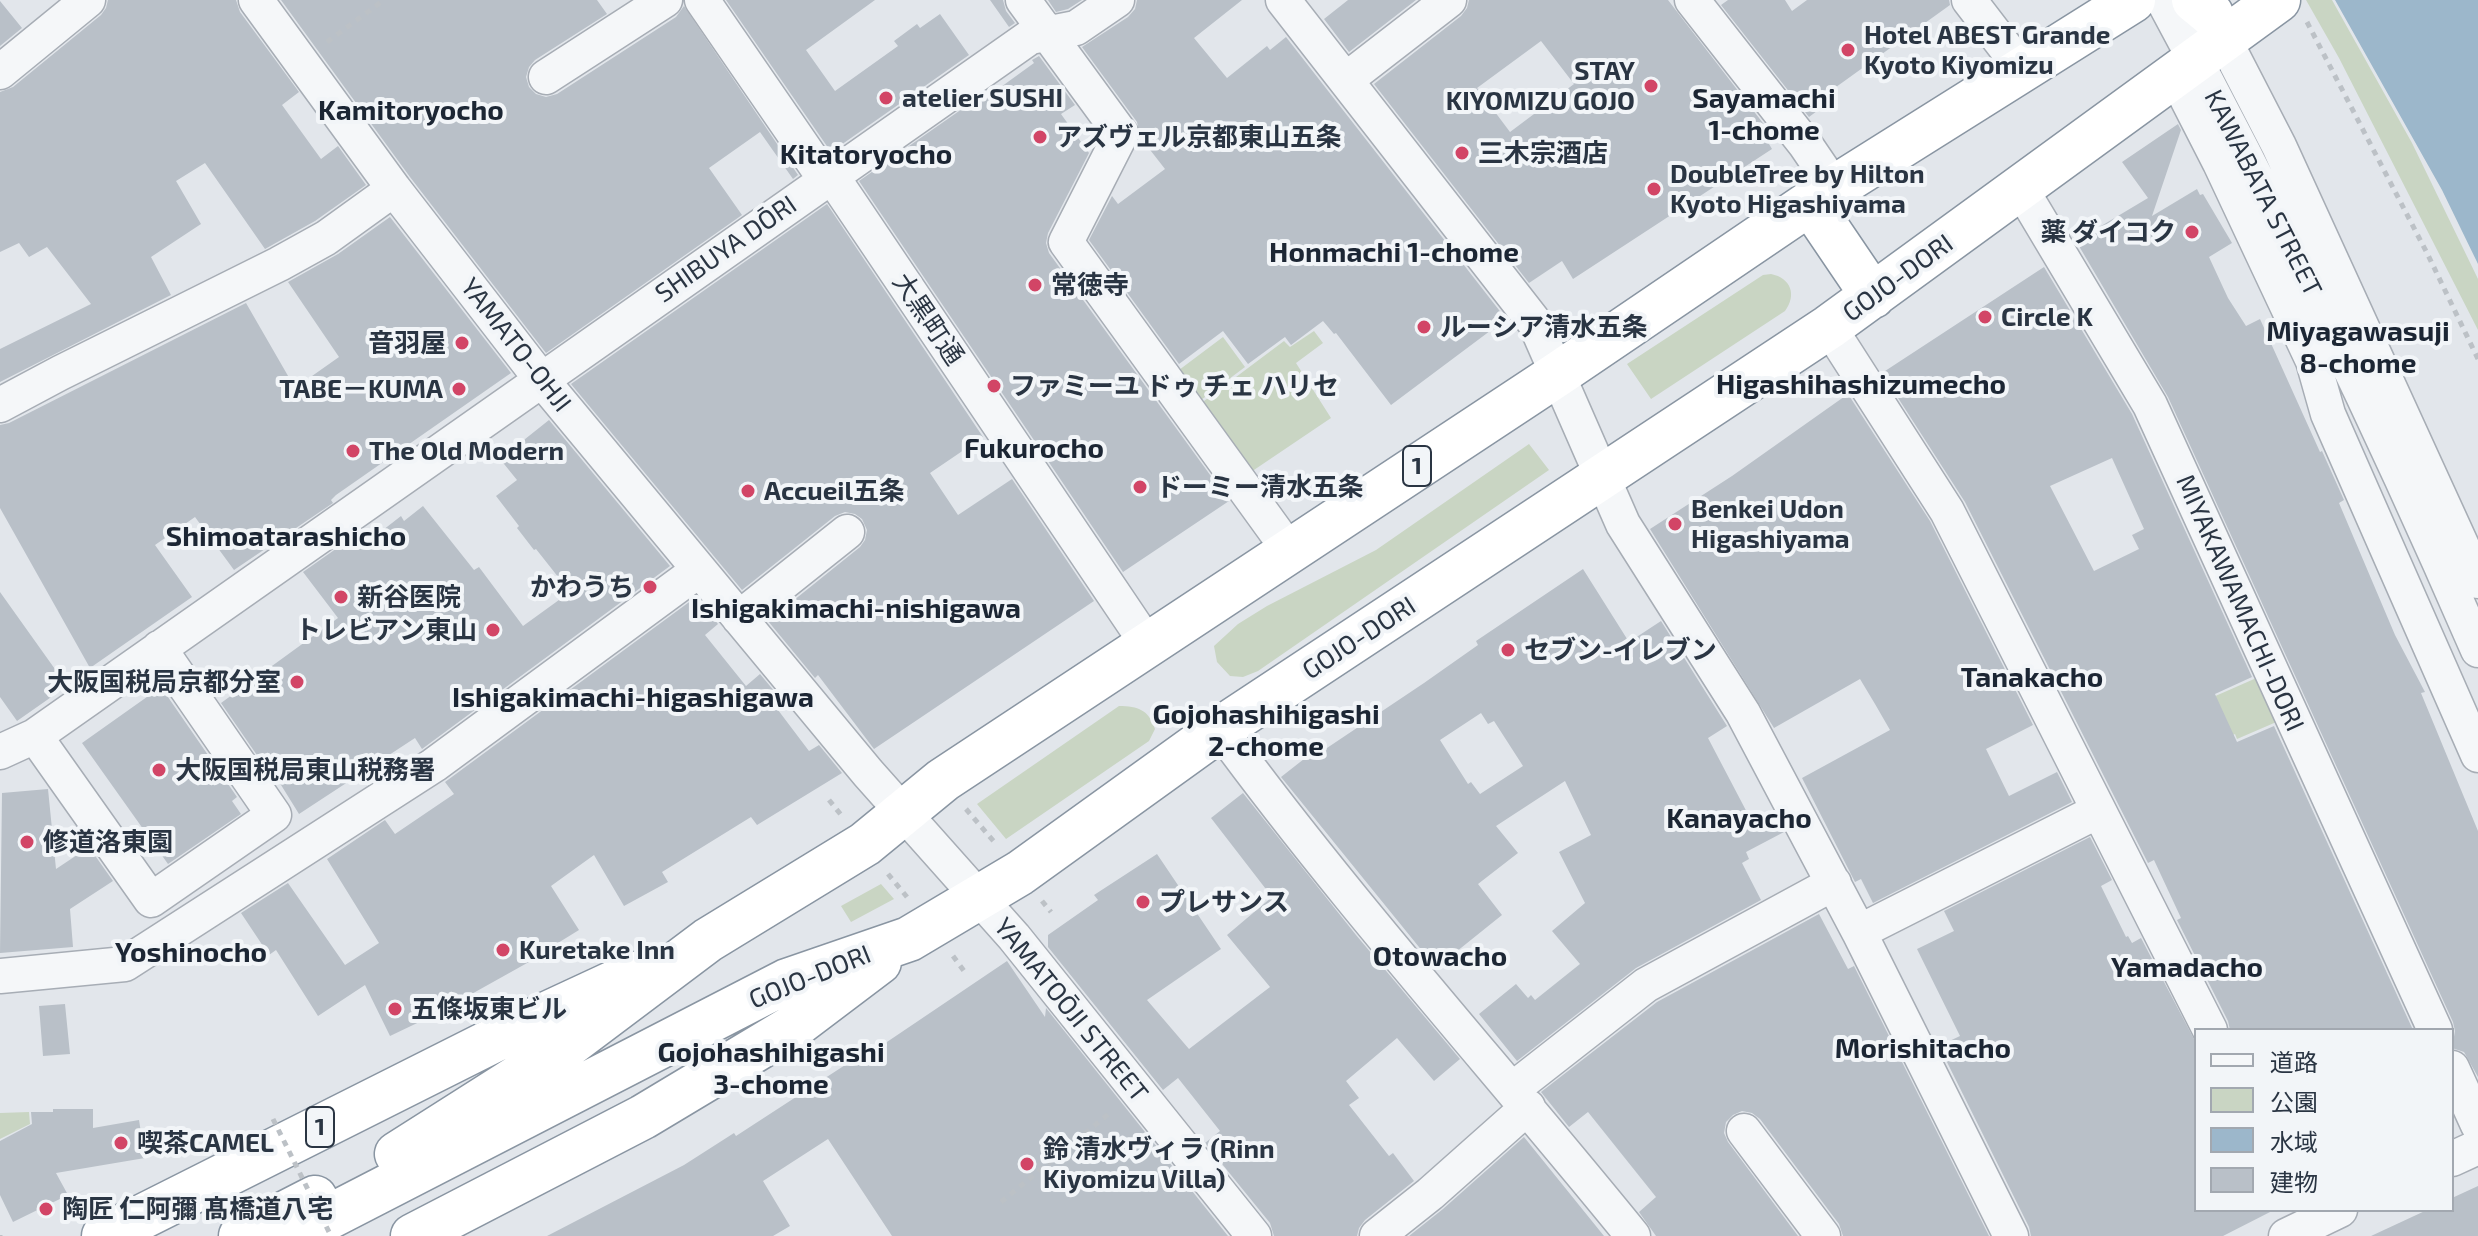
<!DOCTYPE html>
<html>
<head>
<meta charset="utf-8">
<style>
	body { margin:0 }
	#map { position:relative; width:2478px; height:1236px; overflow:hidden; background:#e2e6eb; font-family:"Exo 2","Noto Sans JP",sans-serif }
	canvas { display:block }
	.legend { position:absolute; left:2194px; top:1028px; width:260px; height:184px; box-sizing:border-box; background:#f2f5f8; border:2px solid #a2a8b0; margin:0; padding:10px 14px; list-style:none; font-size:24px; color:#2a3543 }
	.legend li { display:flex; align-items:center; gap:16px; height:40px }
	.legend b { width:40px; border:2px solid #a2a8b0 }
</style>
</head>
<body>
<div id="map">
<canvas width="2478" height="1236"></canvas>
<ul class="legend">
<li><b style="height:10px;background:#f5f7f9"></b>道路</li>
<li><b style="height:22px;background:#c9d5c3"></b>公園</li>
<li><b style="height:22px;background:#9cb7cb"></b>水域</li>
<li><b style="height:22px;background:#b9c0c8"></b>建物</li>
</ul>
</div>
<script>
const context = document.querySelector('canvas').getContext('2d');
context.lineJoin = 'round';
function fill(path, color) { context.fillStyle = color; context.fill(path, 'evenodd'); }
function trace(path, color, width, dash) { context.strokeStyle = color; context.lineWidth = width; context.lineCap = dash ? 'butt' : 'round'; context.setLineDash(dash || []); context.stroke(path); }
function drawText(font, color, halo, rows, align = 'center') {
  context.font = font + ' "Exo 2","Noto Sans JP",sans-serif'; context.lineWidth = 8; context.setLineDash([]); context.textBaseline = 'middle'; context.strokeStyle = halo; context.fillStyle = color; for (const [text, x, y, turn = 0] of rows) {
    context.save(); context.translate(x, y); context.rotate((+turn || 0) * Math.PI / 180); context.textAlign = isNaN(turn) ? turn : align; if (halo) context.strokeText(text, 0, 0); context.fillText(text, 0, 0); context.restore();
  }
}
fill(new Path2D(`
	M 2306,0 L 2332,0 L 2412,143 L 2478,279 L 2478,330 L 2339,58 Z
	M 1771,274 C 1791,278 1797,295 1785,311 L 1651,399 L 1627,364 L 1763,275 Z
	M 1314,331 L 1323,343 L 1296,363 L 1331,418 L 1248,474 L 1196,407 L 1284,341 L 1290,347 Z
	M 1223,337 L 1245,367 L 1197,403 L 1175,373 Z
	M 1529,444 L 1549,470 L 1258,671 L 1243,677 L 1230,676 L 1217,662 L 1214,646 L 1238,624 L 1267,606 L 1376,550 Z
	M 2261,676 L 2281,720 L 2237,739 L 2235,734 L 2222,740 L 2204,701 Z
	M 1119,706 C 1138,706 1149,710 1155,729 L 1149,741 L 1006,839 L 977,804 Z
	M 881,884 L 894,899 L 851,922 L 841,906 Z
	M 29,1112 L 30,1124 L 0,1139 L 0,1113 Z`), '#c9d5c3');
fill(new Path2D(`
	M 2335,0 L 2478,0 L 2478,264 L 2442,190 Z`), '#9cb7cb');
fill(new Path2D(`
	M 108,0 L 236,0 L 240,12 L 299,92 L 282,105 L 321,159 L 338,146 L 366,185 L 315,221 L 265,249 L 205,163 L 176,181 L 201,224 L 151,257 L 171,295 L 0,382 L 0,349 L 91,304 L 47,247 L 29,257 L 19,243 L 0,252 L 0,92 L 13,87 L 101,15 L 106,8 Z
	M 281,0 L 597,0 L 607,14 L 535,60 L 529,67 L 526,77 L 529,87 L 536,94 L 546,97 L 557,94 L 676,17 L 684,6 L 798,175 L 793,179 L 760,132 L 709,168 L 742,215 L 546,353 L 410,177 Z
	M 726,0 L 875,0 L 806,50 L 835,91 L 898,46 L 894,41 L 917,24 L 920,28 L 940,14 L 969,55 L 831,152 Z
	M 990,0 L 1003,0 L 1006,11 L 1015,23 L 1009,27 Z
	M 1048,0 L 1082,0 L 1068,9 L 1056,12 Z
	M 1137,0 L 1242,0 L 1194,38 L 1227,78 L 1267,46 L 1270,50 L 1286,37 L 1506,319 L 1391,405 L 1336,333 L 1334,334 L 1323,321 L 1291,345 L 1285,337 L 1248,364 L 1223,331 L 1179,364 L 1089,240 L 1112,196 L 1118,204 L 1165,169 L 1140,137 L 1137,122 L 1082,47 L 1128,17 L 1135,9 Z
	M 1348,0 L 1416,0 L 1349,52 L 1324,19 Z
	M 1469,0 L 1668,0 L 1776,140 L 1769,144 L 1772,149 L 1573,279 L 1562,261 L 1529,283 L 1374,84 L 1461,16 L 1467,8 ZM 1541,41 L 1574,84 L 1510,132 L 1477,88 Z
	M 1728,0 L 1785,0 L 1792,11 L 1807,0 L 1949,0 L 1950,5 L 1825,95 L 1829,102 L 1809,117 L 1721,5 Z
	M 0,1 L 22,28 L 0,46 Z
	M 1039,56 L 1075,105 L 1061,114 L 1089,153 L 1048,233 L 1046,243 L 1049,253 L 1229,501 L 1123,572 L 859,181 L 992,88 L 994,92 L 1034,63 L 1032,60 Z
	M 2178,124 L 2181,130 L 2152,216 L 2197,189 L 2200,195 L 2203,194 L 2232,243 L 2209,257 L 2228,298 L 2246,326 L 2260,319 L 2320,452 L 2322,451 L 2344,500 L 2339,503 L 2395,635 L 2425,692 L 2421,693 L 2478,831 L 2478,1077 L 2464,1052 L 2452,1048 L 2455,1031 L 2453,1022 L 2168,397 L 2076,241 L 2148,198 L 2122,162 Z
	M 827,204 L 983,437 L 930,473 L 958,515 L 1012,479 L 1094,601 L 874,749 L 818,675 L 815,678 L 768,621 L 860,547 L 865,540 L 867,530 L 862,519 L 855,514 L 845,512 L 835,516 L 742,590 L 571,384 Z
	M 390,217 L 511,373 L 336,495 L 331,500 L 333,503 L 234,570 L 195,517 L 155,545 L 192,597 L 90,668 L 0,508 L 0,425 L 9,423 L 246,303 L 295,388 L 339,357 L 288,282 L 338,254 Z
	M 2044,267 L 2132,414 L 2252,677 L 2215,694 L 2237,742 L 2274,726 L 2413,1030 L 2230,1030 L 2228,1021 L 2177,920 L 2181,918 L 2154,860 L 2148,863 L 1965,502 L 1882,373 ZM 2112,458 L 2144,529 L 2132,535 L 2139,549 L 2094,571 L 2050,486 Z
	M 1848,394 L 1930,521 L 2033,725 L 1986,749 L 2009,796 L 2057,772 L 2072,802 L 1873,903 L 1861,879 L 1855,882 L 1802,778 L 1890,730 L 1875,704 L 1860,679 L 1774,728 L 1650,529 L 1732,476 Z
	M 549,420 L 670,566 L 422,749 L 415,738 L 299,814 L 273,772 L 270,774 L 221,703 L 338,618 L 303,572 L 357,534 L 365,544 L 401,516 L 404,521 L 423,506 L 474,570 L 479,567 L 523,626 L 570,592 L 536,549 L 534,550 L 517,528 L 519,526 L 496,496 L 517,480 L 500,459 Z
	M 1583,569 L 1629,642 L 1661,621 L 1727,726 L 1708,738 L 1751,820 L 1771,810 L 1784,832 L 1746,852 L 1749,859 L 1742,863 L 1761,900 L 1636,968 L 1517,1061 L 1479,1014 L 1516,984 L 1528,998 L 1531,995 L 1535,1000 L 1580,964 L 1552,931 L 1585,903 L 1559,852 L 1591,835 L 1565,781 L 1496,826 L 1518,853 L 1478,884 L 1502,915 L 1436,968 L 1281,777 L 1318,748 L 1321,752 L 1424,683 L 1478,645 L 1476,641 ZM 1481,713 L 1488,724 L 1494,721 L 1523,766 L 1480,794 L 1471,782 L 1468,784 L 1440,740 Z
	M 0,592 L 67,686 L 17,721 L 0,697 Z
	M 696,597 L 718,624 L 705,635 L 746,686 L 760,674 L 785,704 L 778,710 L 809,751 L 819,745 L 842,773 L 757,825 L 751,817 L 662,872 L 668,882 L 624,906 L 594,855 L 551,886 L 579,930 L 553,946 L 554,948 L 434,1015 L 390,1036 L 365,985 L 318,1016 L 276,950 L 269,955 L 241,913 L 288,883 L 345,965 L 379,943 L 327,859 L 385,820 L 395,834 L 454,794 L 445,782 Z
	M 161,687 L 237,797 L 232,801 L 241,814 L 168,864 L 82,743 Z
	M 48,789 L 56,869 L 89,847 L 113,881 L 70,909 L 73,947 L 0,953 L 2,793 Z
	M 1243,793 L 1356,935 L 1460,1059 L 1434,1081 L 1397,1038 L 1346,1081 L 1359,1098 L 1349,1105 L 1389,1156 L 1393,1153 L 1414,1181 L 1365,1220 L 1359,1228 L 1357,1236 L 1274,1236 L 1270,1223 L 1205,1143 L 1220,1131 L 1178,1078 L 1163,1090 L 1048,947 L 1048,935 L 1098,900 L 1094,895 L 1157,854 L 1221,949 L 1147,1000 L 1189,1049 L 1270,987 L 1227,935 L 1272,897 L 1211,818 Z
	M 2090,837 L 2112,880 L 2101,886 L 2126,937 L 2128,936 L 2132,943 L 2141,938 L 2196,1043 L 2196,1210 L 2274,1210 L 2223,1236 L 2031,1236 L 2029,1227 L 1939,1046 L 1960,1036 L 1917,949 L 1954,931 L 1944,911 Z
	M 1819,914 L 1848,969 L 1854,966 L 1989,1236 L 1843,1236 L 1839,1224 L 1760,1119 L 1752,1113 L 1742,1111 L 1733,1115 L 1726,1122 L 1724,1133 L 1728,1142 L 1798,1236 L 1656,1236 L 1639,1212 L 1656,1197 L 1588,1112 L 1569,1127 L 1541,1092 L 1657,1002 Z
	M 1007,961 L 1045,1017 L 1046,1008 L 1228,1236 L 892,1236 L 828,1139 L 763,1181 L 790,1226 L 773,1236 L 547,1236 L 684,1165 L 734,1133 L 736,1136 L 879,1043 L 881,1046 Z
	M 65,1004 L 70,1054 L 43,1056 L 39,1006 Z
	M 53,1109 L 93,1109 L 93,1128 L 139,1120 L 145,1158 L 56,1173 L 68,1195 L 13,1222 L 0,1195 L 0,1141 L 32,1124 L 31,1112 L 53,1112 Z
	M 1524,1137 L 1604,1236 L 1409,1236 L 1443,1209 Z
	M 2478,1186 L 2478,1236 L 2371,1236 L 2427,1210 L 2452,1210 L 2452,1198 Z`), '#b9c0c8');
const minor = new Path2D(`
	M 256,0 L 394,189 L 541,379 L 868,773 L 1014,937 L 1254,1236
	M 702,0 L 821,173 L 831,175 L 1148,645
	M 1023,0 L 1121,134 L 1066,242 L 1289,550
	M 1283,0 L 1535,323 L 1623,524 L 1743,713 L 1859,932 L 2011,1236
	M 1692,0 L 1805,144 L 1835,188
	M 1969,0 L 2022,69
	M 2163,0 C 2278,212 2382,429 2478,650
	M 2213,18 L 2279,146 L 2478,581
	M 0,72 L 88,0
	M 2175,75 L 2220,163 L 2313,361 L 2328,414 L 2478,755
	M 546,77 L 665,0
	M 1347,79 L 1449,0
	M 2021,189 L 2150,405 L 2435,1030
	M 1829,327 L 1947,511 L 2210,1030
	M 0,405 L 60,373 L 279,264 L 326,238 L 394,189
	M 739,618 L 847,532
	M 1220,729 C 1349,905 1496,1067 1633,1236
	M 35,736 L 151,900 L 274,815 L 159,648
	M 0,752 L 35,736 L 1030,37 L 1076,28 L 1117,0
	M 1859,932 L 2098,811
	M 0,976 L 125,964 L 434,765 L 699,570
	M 2452,1068 L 2478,1125
	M 1513,1089 L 1646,985 L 1834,883
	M 1744,1131 L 1823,1236
	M 2452,1159 L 2478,1147
	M 1377,1236 L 1430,1194 L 1528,1107
	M 2286,1236 L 2340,1210`);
const highway = new Path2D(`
	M 2194,0 L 2211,14
	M 1810,203 L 1873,296
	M 397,1154 L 567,1046 L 708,940 L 865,844 L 943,780 L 1558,374 L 1810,203 L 2133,0
	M 104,1236 L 536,1019 L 633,974
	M 241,1236 L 315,1198
	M 292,1236 L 787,981 L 909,939 L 1020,873 L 1220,729 L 1829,327 L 2278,0
	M 413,1236 L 643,1117 L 793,1027 L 879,962`);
trace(minor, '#a7adb5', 37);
trace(highway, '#8995a2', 47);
trace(new Path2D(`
	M 2307,22 L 2428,255 L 2478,359
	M 327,42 L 384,0
	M 829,800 L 842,816
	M 966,809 L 996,844
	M 888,874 L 907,897
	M 1042,901 L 1051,912
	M 953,956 L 964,971
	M 1001,1202 L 1111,1112
	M 0,1235 L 0,1236`), '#bcc1c6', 5, [6, 6]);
trace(minor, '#f5f7f9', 34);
trace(highway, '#fff', 44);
trace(new Path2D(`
	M 273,1119 L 331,1236`), '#bcc1c6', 5, [6, 6]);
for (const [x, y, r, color] of [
	[1848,50,8,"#d24566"],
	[1651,86,8,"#d24566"],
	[886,98,8,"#d24566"],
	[1040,137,8,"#d24566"],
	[1462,153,8,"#d24566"],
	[1654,189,8,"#d24566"],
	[2192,232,8,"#d24566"],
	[1035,285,8,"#d24566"],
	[1985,317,8,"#d24566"],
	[1424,327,8,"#d24566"],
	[462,343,8,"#d24566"],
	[994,386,8,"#d24566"],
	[459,389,8,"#d24566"],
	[353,451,8,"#d24566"],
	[1140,487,8,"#d24566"],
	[748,491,8,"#d24566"],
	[1675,524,8,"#d24566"],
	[650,587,8,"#d24566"],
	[341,597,8,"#d24566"],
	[493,630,8,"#d24566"],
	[1508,650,8,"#d24566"],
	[297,682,8,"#d24566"],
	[159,770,8,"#d24566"],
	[27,842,8,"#d24566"],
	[1143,902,8,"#d24566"],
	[503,950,8,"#d24566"],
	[395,1009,8,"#d24566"],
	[121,1143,8,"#d24566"],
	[1027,1164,8,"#d24566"],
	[46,1209,8,"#d24566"]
]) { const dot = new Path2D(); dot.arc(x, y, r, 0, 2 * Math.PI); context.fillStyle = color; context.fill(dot); trace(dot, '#f2f5f8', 3); }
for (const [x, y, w] of [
	[1417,466,28],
	[320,1127,28]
]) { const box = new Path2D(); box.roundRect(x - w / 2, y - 20, w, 40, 6); context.fillStyle = '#f2f5f8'; context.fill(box); trace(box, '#2a3543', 2); }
drawText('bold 24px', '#2a3543', null, [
	["1",1417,466],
	["1",320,1127]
]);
drawText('bold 26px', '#2a3543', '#f2f5f8', [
	["Hotel ABEST Grande",1864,35],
	["Kyoto Kiyomizu",1864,65],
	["STAY",1635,71,"right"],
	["KIYOMIZU GOJO",1635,101,"right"],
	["atelier SUSHI",902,98],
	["アズヴェル京都東山五条",1056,137],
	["三木宗酒店",1478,153],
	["DoubleTree by Hilton",1670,174],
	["Kyoto Higashiyama",1670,204],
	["薬 ダイコク",2176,232,"right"],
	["常徳寺",1051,285],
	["Circle K",2001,317],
	["ルーシア清水五条",1440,327],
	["音羽屋",446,343,"right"],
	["ファミーユ ドゥ チェ ハリセ",1010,386],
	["TABE－KUMA",443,389,"right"],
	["The Old Modern",369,451],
	["ドーミー清水五条",1156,487],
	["Accueil五条",764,491],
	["Benkei Udon",1691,509],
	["Higashiyama",1691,539],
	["かわうち",634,587,"right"],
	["新谷医院",357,597],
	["トレビアン東山",477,630,"right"],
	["セブン-イレブン",1524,650],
	["大阪国税局京都分室",281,682,"right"],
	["大阪国税局東山税務署",175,770],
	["修道洛東園",43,842],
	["プレサンス",1159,902],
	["Kuretake Inn",519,950],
	["五條坂東ビル",411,1009],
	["喫茶CAMEL",137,1143],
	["鈴 清水ヴィラ (Rinn",1043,1149],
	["Kiyomizu Villa)",1043,1179],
	["陶匠 仁阿彌 髙橋道八宅",62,1209]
], 'left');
drawText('26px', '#2a3543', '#f2f5f8', [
	["KAWABATA STREET",2263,193,63],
	["SHIBUYA DŌRI",726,249,-35],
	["GOJO-DORI",1898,278,-36],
	["大黒町通",928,319,56],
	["YAMATO-OHJI",516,345,52],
	["MIYAKAWAMACHI-DORI",2240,603,66],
	["GOJO-DORI",1359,638,-33],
	["GOJO-DORI",810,977,-22],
	["YAMATOŌJI STREET",1071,1010,51]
]);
drawText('bold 28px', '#1c2634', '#f2f5f8', [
	["Sayamachi",1764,99],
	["1-chome",1764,131],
	["Kamitoryocho",411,111],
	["Kitatoryocho",866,155],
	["Honmachi 1-chome",1394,253],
	["Miyagawasuji",2358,332],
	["8-chome",2358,364],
	["Higashihashizumecho",1861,385],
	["Fukurocho",1034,449],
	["Shimoatarashicho",286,537],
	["Ishigakimachi-nishigawa",856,609],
	["Tanakacho",2032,678],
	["Ishigakimachi-higashigawa",633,698],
	["Gojohashihigashi",1266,715],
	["2-chome",1266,747],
	["Kanayacho",1739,819],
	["Yoshinocho",191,953],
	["Otowacho",1440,957],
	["Yamadacho",2187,968],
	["Morishitacho",1923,1049],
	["Gojohashihigashi",771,1053],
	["3-chome",771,1085]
]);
</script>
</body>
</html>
